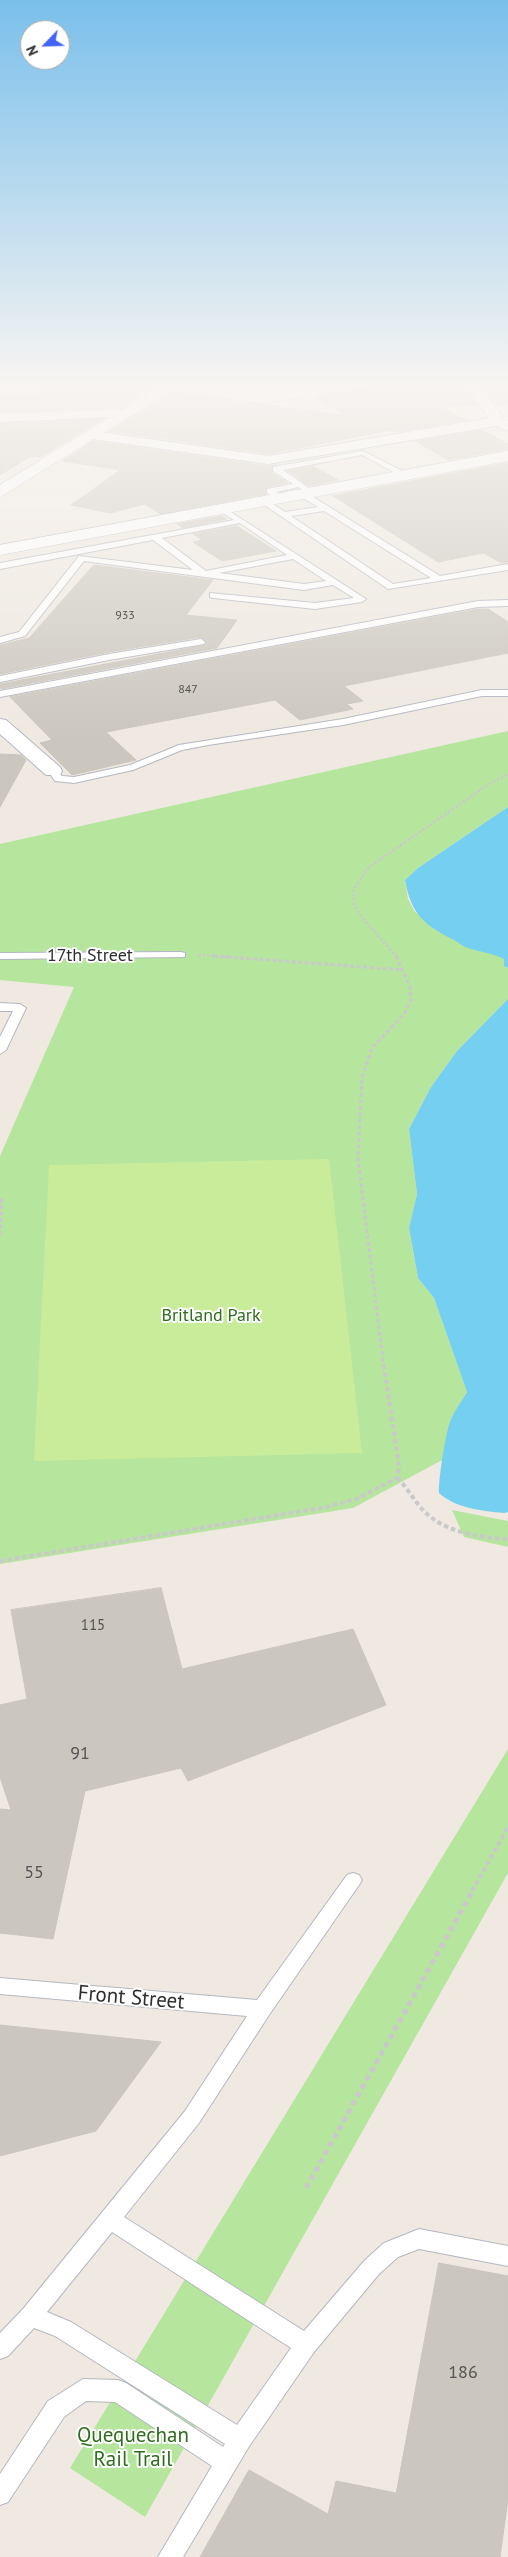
<!DOCTYPE html>
<html>
<head>
<meta charset="utf-8">
<style>
	body { margin:0 }
	#map { position:relative; width:508px; height:2557px; overflow:hidden; background:#efe9e1; font-family:"PT Sans",sans-serif }
	canvas { display:block }
	.north { position:absolute; left:20px; top:20px; width:50px; height:50px; box-sizing:border-box; background:#fff; border:1px solid #ababab; border-radius:50%; rotate:246deg; font-size:14px; font-weight:700; line-height:20px; text-align:center; color:#2e2e2e }
	.north::after { content:''; display:block; margin:auto; width:18px; height:22px; background:#4264fb; clip-path:polygon(50% 0,100% 100%,50% 72%,0 100%) }
</style>
</head>
<body>
<div id="map">
<canvas width="508" height="2557"></canvas>
<div class="north">N</div>
</div>
<script>
const context = document.querySelector('canvas').getContext('2d');
context.lineJoin = 'round';
function fill(path, color) { context.fillStyle = color; context.fill(path, 'evenodd'); }
function trace(path, color, width, dash) { context.strokeStyle = color; context.lineWidth = width; context.lineCap = dash ? 'butt' : 'round'; context.setLineDash(dash || []); context.stroke(path); }
function drawText(font, color, halo, rows, align = 'center') {
  context.font = font + ' "PT Sans",sans-serif'; context.lineWidth = 4; context.setLineDash([]); context.textBaseline = 'middle'; context.strokeStyle = halo; context.fillStyle = color; for (const [text, x, y, turn = 0] of rows) {
    context.save(); context.translate(x, y); context.rotate((+turn || 0) * Math.PI / 180); context.textAlign = isNaN(turn) ? turn : align; if (halo) context.strokeText(text, 0, 0); context.fillText(text, 0, 0); context.restore();
  }
}
fill(new Path2D(`
	M 508,731 L 508,807 L 418,868 L 405,880 L 408,899 L 415,912 L 474,950 L 488,951 L 505,959 L 504,966 L 508,968 L 508,999 L 457,1051 L 431,1087 L 409,1129 L 417,1194 L 409,1229 L 418,1278 L 434,1298 L 467,1392 L 450,1421 L 444,1459 L 353,1508 L 0,1564 L 0,1156 L 74,987 L 0,980 L 0,844 Z
	M 452,1510 L 508,1521 L 508,1547 L 464,1537 Z
	M 508,1749 L 508,1873 L 145,2517 L 70,2468 Z`), '#b6e59e');
fill(new Path2D(`
	M 329,1159 L 362,1453 L 34,1461 L 49,1165 Z`), '#c9ec9a');
fill(new Path2D(`
	M 508,807 L 508,968 L 504,966 L 504,959 C 494,954 486,953 475,950 C 468,949 460,944 454,940 C 424,925 411,914 405,880 L 418,868 Z
	M 508,999 L 508,1512 L 504,1513 C 483,1511 455,1508 439,1493 C 438,1481 446,1430 451,1419 C 455,1410 462,1401 467,1392 L 434,1298 L 418,1278 L 409,1228 L 417,1194 L 409,1129 L 431,1087 L 457,1051 Z`), '#75cff0');
const building = new Path2D(`
	M 0,381 L 152,381 L 141,388 L 152,389 L 123,407 L 0,412 L 0,396 L 41,394 L 45,389 L 36,383 L 0,384 Z
	M 286,381 L 340,381 L 298,388 Z
	M 386,381 L 460,381 L 478,405 L 442,407 L 466,420 L 396,432 L 392,430 L 268,454 L 109,431 L 172,392 L 347,416 L 314,397 L 377,387 Z
	M 478,381 L 508,381 L 508,404 L 496,405 Z
	M 103,419 L 41,457 L 31,456 L 0,475 L 0,424 Z
	M 483,430 L 508,444 L 508,449 L 448,460 L 415,441 Z
	M 93,441 L 268,466 L 276,465 L 272,466 L 272,473 L 288,483 L 267,487 L 266,494 L 160,514 L 145,504 L 110,513 L 71,505 L 120,470 L 62,461 Z
	M 508,463 L 508,562 L 501,563 L 484,553 L 438,562 L 333,496 Z
	M 313,466 L 338,480 L 309,486 L 288,471 Z
	M 222,516 L 227,519 L 183,528 L 177,524 Z
	M 237,526 L 276,551 L 222,561 L 193,542 L 202,540 L 193,534 Z
	M 94,565 L 213,580 L 186,615 L 237,620 L 217,648 L 1,689 L 0,684 L 206,645 L 207,642 L 201,637 L 109,652 L 0,674 L 0,645 L 29,638 Z
	M 478,609 L 488,609 L 508,622 L 508,653 L 344,686 L 363,701 L 347,704 L 353,709 L 300,720 L 275,700 L 106,732 L 136,760 L 72,775 L 40,743 L 52,740 L 10,697 Z
	M 0,754 L 21,755 L 26,760 L 0,807 Z
	M 161,1588 L 182,1669 L 353,1629 L 386,1705 L 188,1781 L 181,1768 L 85,1791 L 53,1939 L 0,1933 L 0,1809 L 11,1810 L 0,1777 L 0,1705 L 27,1699 L 11,1610 Z
	M 0,2025 L 161,2042 L 96,2131 L 0,2156 Z
	M 439,2263 L 508,2276 L 508,2499 L 500,2557 L 200,2557 L 249,2470 L 328,2514 L 336,2481 L 396,2493 Z`);
fill(building, '#cbc7bf');
trace(building, '#cbc5ba', 1);
const service = new Path2D(`
	M 363,451 L 410,475 L 403,477 L 362,455 L 283,470 L 316,493 L 310,495 L 440,576 L 508,564 L 508,570 L 388,589 L 260,502 L 267,500 L 285,512 L 318,507 L 300,496 L 300,492 L 306,492 L 298,487 L 276,492 L 284,499 L 280,501 L 267,493 L 267,489 L 293,484 L 273,471 L 273,467 ZM 324,511 L 431,578 L 393,584 L 291,516 Z
	M 223,507 L 366,599 L 362,602 L 315,609 L 213,598 L 210,597 L 210,593 L 315,603 L 354,598 L 333,585 L 304,590 L 84,561 L 25,636 L 0,643 L 0,637 L 19,632 L 79,556 L 193,570 L 153,540 L 0,569 L 0,563 L 234,520 L 220,511 L 219,509 ZM 240,523 L 287,555 L 206,571 L 162,538 ZM 293,559 L 326,581 L 304,584 L 219,573 Z
	M 508,600 L 508,606 L 478,607 L 0,697 L 0,691 L 478,601 Z
	M 201,639 L 205,642 L 204,644 L 109,660 L 0,682 L 0,676 L 109,654 Z
	M 482,690 L 508,690 L 508,696 L 482,696 L 343,725 L 208,745 L 182,750 L 133,770 L 74,783 L 55,781 L 48,771 L 53,768 L 62,776 L 74,777 L 130,765 L 179,745 L 343,719 Z
	M 181,952 L 185,953 L 185,957 L 0,959 L 0,953 Z
	M 0,1003 L 20,1004 L 26,1008 L 6,1050 L 0,1054 L 0,1037 L 13,1011 L 0,1011 Z
	M 353,1873 L 359,1875 L 362,1880 L 359,1885 L 269,2015 L 199,2123 L 124,2217 L 304,2331 L 365,2260 L 384,2243 L 419,2229 L 508,2246 L 508,2266 L 419,2249 L 398,2257 L 379,2274 L 314,2352 L 248,2448 L 183,2557 L 158,2557 L 212,2466 L 115,2402 L 86,2401 L 64,2417 L 8,2502 L 0,2505 L 0,2474 L 48,2401 L 83,2379 L 118,2380 L 126,2383 L 223,2447 L 225,2444 L 55,2336 L 34,2328 L 8,2356 L 0,2359 L 0,2333 L 23,2309 L 185,2111 L 247,2016 L 0,1994 L 0,1978 L 257,2000 L 347,1875 ZM 112,2232 L 291,2348 L 237,2425 L 71,2322 L 47,2312 Z`);
const minor = new Path2D(`
	M 352,381 L 384,381 L 377,385 L 264,403 L 170,390 L 163,386 L 170,382 L 264,395 Z
	M 462,381 L 476,381 L 503,418 L 508,421 L 508,431 L 496,426 L 268,464 L 92,439 L 85,435 L 92,431 L 268,456 L 489,418 Z
	M 36,385 L 43,389 L 41,392 L 0,394 L 0,386 Z
	M 127,409 L 134,413 L 132,416 L 0,422 L 0,414 Z
	M 0,719 L 6,720 L 60,767 L 62,771 L 60,775 L 46,775 L 0,734 Z`);
const tertiary = new Path2D(`
	M 508,451 L 508,461 L 0,555 L 0,545 Z`);
const secondary = new Path2D(`
	M 169,381 L 186,381 L 0,497 L 0,485 Z`);
trace(service, '#b4b7c1', 2);
trace(minor, '#b4b7c1', 2);
trace(tertiary, '#b4b7c1', 1);
trace(secondary, '#b4b7c1', 1);
trace(new Path2D(`
	M 198,955 L 231,957
	M 397,957 L 362,918 L 354,905 L 353,890 L 368,868 L 489,784 L 508,774`), '#c9c9c9', 2.5, [2.5, 2]);
trace(new Path2D(`
	M 214,956 L 404,970
	M 0,1235 L 2,1197
	M 384,1368 L 358,1159 L 362,1077 L 372,1048 L 405,1013 L 411,1000 L 410,987 L 396,956`), '#c9c9c9', 3, [4, 2.5]);
trace(new Path2D(`
	M 397,1478 C 408,1488 414,1501 424,1511 C 444,1532 480,1538 508,1539
	M 0,1561 L 327,1507 L 356,1499 L 397,1478 L 399,1465 L 384,1367
	M 472,1891 L 508,1827`), '#c9c9c9', 4, [4.5, 3]);
trace(new Path2D(`
	M 306,2188 L 473,1890`), '#c9c9c9', 5, [5.5, 4]);
fill(service, '#fff');
fill(minor, '#fff');
fill(tertiary, '#fff');
fill(secondary, '#fff');
const sky = context.createLinearGradient(0, 0, 0, 739);
sky.addColorStop(0, '#7abfeb');
sky.addColorStop(0.52, '#f8f5f2');
sky.addColorStop(1, '#f8f5f200');
context.fillStyle = sky;
context.fillRect(0, 0, 508, 739);
drawText('12px', '#555452', null, [
	["933",125,616],
	["847",188,690]
]);
drawText('15px', '#555452', null, [
	["115",93,1626]
]);
drawText('18px', '#2e2e2e', '#fff', [
	["17th Street",90,956]
]);
drawText('18px', '#2c6e1b', '#fff', [
	["Britland Park",211,1316]
]);
drawText('18px', '#555452', null, [
	["91",80,1754],
	["55",34,1873],
	["186",463,2373]
]);
drawText('21px', '#2e2e2e', '#fff', [
	["Front Street",131,1998,5]
]);
drawText('21px', '#2c6e1b', '#fff', [
	["Quequechan",133,2436],
	["Rail Trail",133,2460]
]);
</script>
</body>
</html>
